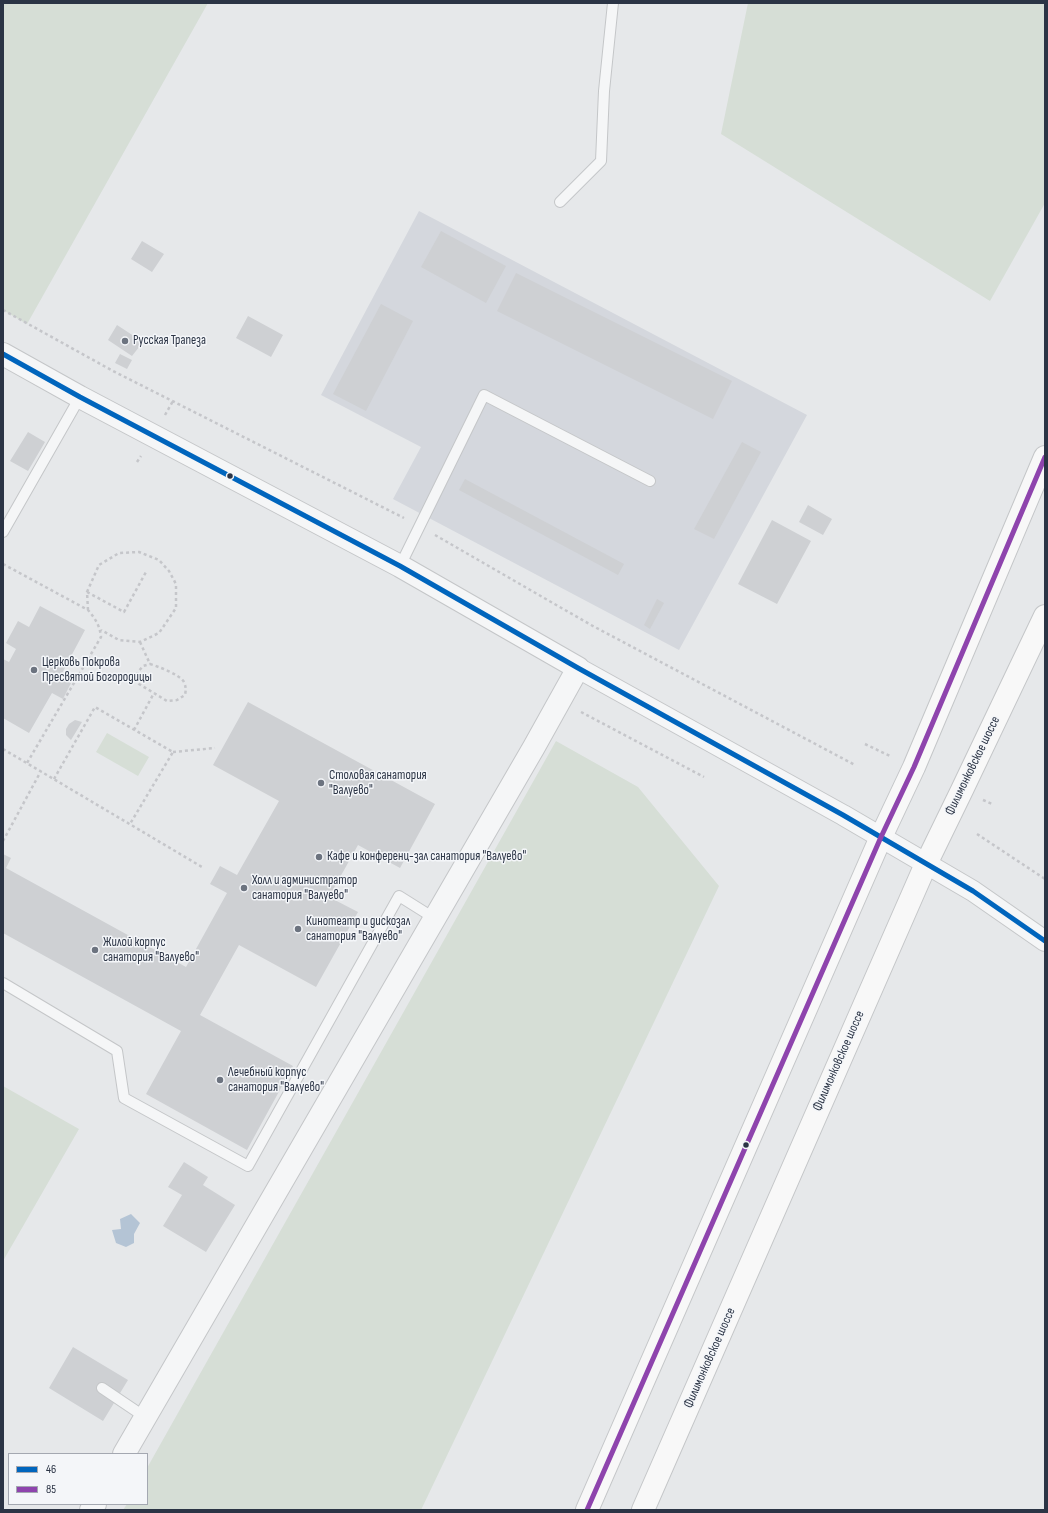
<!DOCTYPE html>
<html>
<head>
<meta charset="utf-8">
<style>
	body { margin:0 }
	#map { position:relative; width:1048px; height:1513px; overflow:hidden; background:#e6e8ea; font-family:"Sofia Sans Condensed",sans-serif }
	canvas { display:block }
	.frame { position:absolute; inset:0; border:4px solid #2b3445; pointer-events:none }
	.legend { position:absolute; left:8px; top:1453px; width:140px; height:52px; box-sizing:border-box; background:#f4f6f9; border:1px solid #a4a8b1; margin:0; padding:5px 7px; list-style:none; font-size:12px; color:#2b3445 }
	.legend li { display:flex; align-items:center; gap:8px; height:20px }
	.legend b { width:20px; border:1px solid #a4a8b1 }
</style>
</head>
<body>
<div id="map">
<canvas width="1048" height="1513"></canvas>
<div class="frame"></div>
<ul class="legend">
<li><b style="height:5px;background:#0065bd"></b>46</li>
<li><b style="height:5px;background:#8e44ad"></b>85</li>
</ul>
</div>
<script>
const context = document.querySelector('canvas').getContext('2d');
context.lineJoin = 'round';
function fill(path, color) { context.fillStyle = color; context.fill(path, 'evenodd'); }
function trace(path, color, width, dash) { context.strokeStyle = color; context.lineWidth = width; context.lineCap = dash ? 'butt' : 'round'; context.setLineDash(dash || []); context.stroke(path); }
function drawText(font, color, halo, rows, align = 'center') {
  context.font = font + ' "Sofia Sans Condensed",sans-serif'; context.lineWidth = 3; context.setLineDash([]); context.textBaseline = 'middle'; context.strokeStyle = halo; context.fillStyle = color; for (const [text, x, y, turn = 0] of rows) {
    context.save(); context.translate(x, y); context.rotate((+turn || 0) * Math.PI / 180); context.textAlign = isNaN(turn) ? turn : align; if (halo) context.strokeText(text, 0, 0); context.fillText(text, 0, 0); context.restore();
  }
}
fill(new Path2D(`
	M 419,211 L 807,415 L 679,650 L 393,499 L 421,447 L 321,395 Z`), '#d4d7dd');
fill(new Path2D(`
	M 3,3 L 208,3 L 27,324 L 3,310 Z
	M 748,3 L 1045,3 L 1045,203 L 990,301 L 721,134 Z
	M 107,733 L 149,757 L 138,776 L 96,752 Z
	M 556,741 L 638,787 L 719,886 L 421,1510 L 123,1510 L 127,1504 L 147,1504 L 147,1468 Z
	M 3,1086 L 79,1129 L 3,1261 Z`), '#d6ded6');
fill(new Path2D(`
	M 131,1214 L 140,1223 L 134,1234 L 134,1243 L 126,1247 L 116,1243 L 112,1230 L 121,1229 L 120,1219 Z`), '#b4c4d5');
fill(new Path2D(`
	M 441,231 L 506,266 L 486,303 L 421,267 Z
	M 142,241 L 164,254 L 152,272 L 131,259 Z
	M 516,273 L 732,381 L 713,419 L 497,311 Z
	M 381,304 L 413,321 L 366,411 L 333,394 Z
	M 248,316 L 283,335 L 271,357 L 236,338 Z
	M 117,325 L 143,342 L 132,356 L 108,340 Z
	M 120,354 L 132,360 L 127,369 L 115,363 Z
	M 28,432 L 45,442 L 28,471 L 10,461 Z
	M 742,442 L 761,452 L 714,539 L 694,529 Z
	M 465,479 L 624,564 L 618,575 L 459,490 Z
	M 808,505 L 832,519 L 823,535 L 799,522 Z
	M 772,520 L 811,541 L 777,604 L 738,584 Z
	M 657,599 L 664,603 L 650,629 L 644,625 Z
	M 40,606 L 85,630 L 60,677 L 71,683 L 63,699 L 52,693 L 29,733 L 3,718 L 3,659 L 9,662 L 16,649 L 6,643 L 18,621 L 29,627 Z
	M 248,702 L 435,804 L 400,868 L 358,845 L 329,897 L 358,912 L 316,987 L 239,945 L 200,1015 L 293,1066 L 247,1150 L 146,1094 L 181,1031 L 3,933 L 3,854 L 11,858 L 6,868 L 186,967 L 227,893 L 210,884 L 220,866 L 237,875 L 279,801 L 213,765 Z
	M 75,720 L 82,722 L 71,740 L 66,735 L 66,729 L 69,724 Z
	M 184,1162 L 208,1177 L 203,1185 L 235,1205 L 206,1252 L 163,1226 L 182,1195 L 168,1187 Z
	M 73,1347 L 128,1380 L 103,1421 L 49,1388 Z`), '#ced0d3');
const service = new Path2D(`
	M 560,202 L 601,161 L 604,91 L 613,3
	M 3,532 L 80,397
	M 400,566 L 484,395 L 650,481
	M 3,983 L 117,1051 L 124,1098 L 248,1166 L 399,896 L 434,918
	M 102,1388 L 145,1417`);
const minor = new Path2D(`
	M 578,668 L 843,815 L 973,891 L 1045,941`);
const tertiary = new Path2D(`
	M 3,354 L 80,397 L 400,566 L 578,668 L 534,747 L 124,1454
	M 91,1510 L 95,1504`);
const secondary = new Path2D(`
	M 587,1510 L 881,837 L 914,767 L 1045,457
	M 643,1510 L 926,864 L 962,790 L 1045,616`);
trace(service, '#c4c6c8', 12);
trace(minor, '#c4c6c8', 22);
trace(tertiary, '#c4c6c8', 24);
trace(secondary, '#c4c6c8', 24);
trace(new Path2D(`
	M 3,310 L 113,371 L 404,518
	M 165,415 L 173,401
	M 137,462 L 141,456
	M 435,535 L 591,625 L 855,765
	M 3,564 L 88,610 C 95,618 100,626 101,637 L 27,763
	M 87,592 L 124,612 L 146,572
	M 88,610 L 87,592 L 99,565 L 119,553 L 139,552 L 159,560 L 169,571 L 176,584 L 176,608 L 159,633 L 140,642 L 119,640 L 101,630
	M 140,642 L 150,664
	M 150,664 C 159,667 179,674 184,682 C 186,687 186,690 185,695 L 177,700 L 167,701 L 139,684 L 136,678 L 138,672 L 143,666 Z
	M 581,712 L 704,777
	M 134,730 L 154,693
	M 865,744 L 892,757
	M 3,749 L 202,867
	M 173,752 L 215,748
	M 54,779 L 95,707 L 173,752 L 130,824
	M 983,800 L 992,804
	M 977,834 L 1045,879
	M 3,841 L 41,771`), '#c5c6ca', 2.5, [3, 3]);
trace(service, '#f5f6f7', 10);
trace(minor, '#f5f6f7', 20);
trace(tertiary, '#f5f6f7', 22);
trace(secondary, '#f8f8f8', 22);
trace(new Path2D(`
	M 3,354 L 80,397 L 400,566 L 578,668 L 843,815 L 973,891 L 1045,941`), '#0065bd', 5);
trace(new Path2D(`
	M 587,1510 L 881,837 L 914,767 L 1045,457`), '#8e44ad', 5);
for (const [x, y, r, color] of [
	[125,341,4,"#6c737f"],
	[230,476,3.5,"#2b3445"],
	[34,670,4,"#6c737f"],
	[321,783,4,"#6c737f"],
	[319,857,4,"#6c737f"],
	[244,888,4,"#6c737f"],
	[298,929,4,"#6c737f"],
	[95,950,4,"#6c737f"],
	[220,1080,4,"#6c737f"],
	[746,1145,3.5,"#2b3445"]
]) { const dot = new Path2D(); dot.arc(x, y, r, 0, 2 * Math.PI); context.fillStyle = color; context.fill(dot); trace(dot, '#f4f6f9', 1.5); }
drawText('13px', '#2b3445', '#f4f6f9', [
	["Русская Трапеза",133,341],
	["Церковь Покрова",42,663],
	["Пресвятой Богородицы",42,678],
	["Столовая санатория",329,776],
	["\"Валуево\"",329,791],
	["Кафе и конференц-зал санатория \"Валуево\"",327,857],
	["Холл и администратор",252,881],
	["санатория \"Валуево\"",252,896],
	["Кинотеатр и дискозал",306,922],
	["санатория \"Валуево\"",306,937],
	["Жилой корпус",103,943],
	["санатория \"Валуево\"",103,958],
	["Лечебный корпус",228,1073],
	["санатория \"Валуево\"",228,1088]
], 'left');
drawText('13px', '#2b3445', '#f4f6f9', [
	["Филимонковское шоссе",973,766,-64],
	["Филимонковское шоссе",839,1061,-66],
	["Филимонковское шоссе",710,1358,-66]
]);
</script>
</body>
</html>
